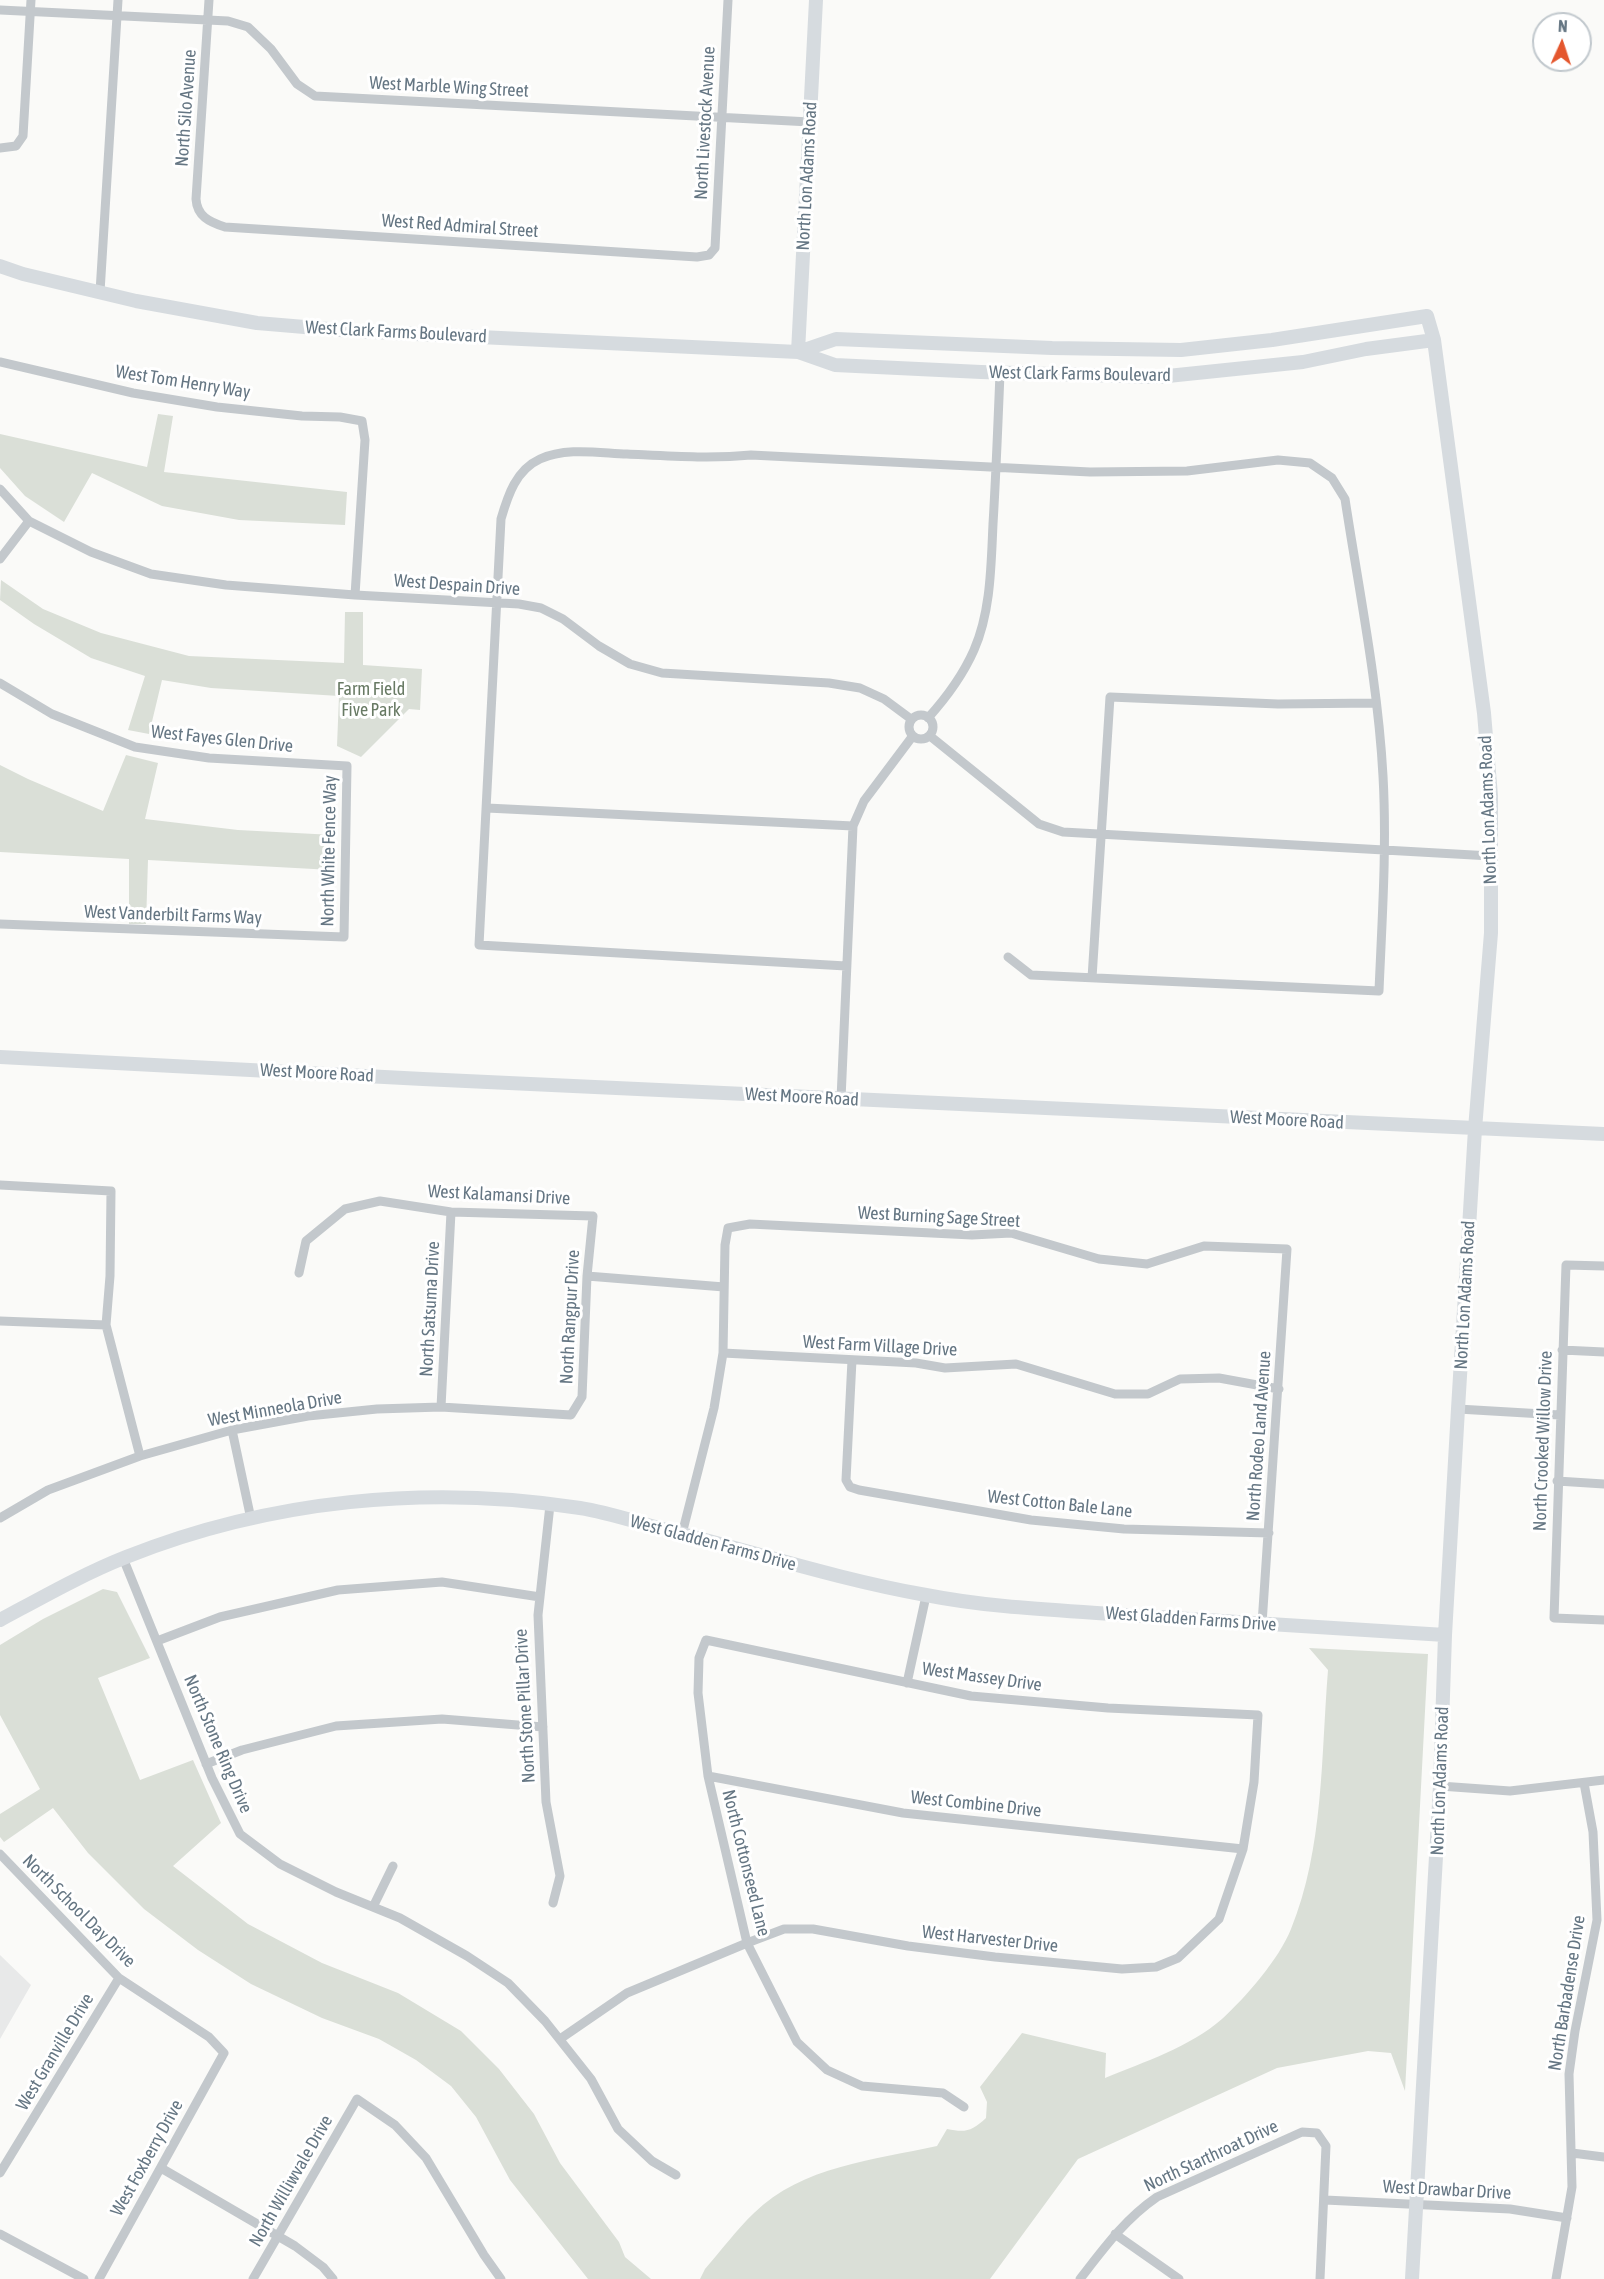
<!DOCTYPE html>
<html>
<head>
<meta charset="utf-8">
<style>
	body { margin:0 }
	#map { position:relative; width:1604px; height:2279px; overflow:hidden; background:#fafaf8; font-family:"Asap Condensed",sans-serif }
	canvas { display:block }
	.north { position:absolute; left:1532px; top:12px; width:60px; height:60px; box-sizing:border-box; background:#fff; border:2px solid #c1c8cd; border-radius:50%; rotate:3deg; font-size:16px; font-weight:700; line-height:24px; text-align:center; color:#657683 }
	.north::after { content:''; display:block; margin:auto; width:21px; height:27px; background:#e4572e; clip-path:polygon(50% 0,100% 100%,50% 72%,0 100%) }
</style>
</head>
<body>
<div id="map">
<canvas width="1604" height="2279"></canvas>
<div class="north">N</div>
</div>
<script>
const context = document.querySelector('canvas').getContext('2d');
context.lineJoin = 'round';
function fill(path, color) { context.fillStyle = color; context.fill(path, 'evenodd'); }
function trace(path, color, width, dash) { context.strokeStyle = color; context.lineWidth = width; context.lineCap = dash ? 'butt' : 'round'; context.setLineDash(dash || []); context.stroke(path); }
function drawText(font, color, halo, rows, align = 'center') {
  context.font = font + ' "Asap Condensed",sans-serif'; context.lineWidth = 6; context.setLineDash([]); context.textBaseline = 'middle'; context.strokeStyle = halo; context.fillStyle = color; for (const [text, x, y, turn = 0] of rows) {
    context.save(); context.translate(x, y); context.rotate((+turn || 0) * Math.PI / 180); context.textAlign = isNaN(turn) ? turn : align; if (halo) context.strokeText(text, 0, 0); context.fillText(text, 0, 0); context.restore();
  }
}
fill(new Path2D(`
	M 0,1955 L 31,1985 L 0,2039 Z`), '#e8e9e9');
fill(new Path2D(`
	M 158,414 L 173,416 L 164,472 L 347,492 L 345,525 L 239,520 L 162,506 L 92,473 L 64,522 L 25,496 L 0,468 L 0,434 L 147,467 Z
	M 1,580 L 43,609 L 101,633 L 189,656 L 344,663 L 345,612 L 363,612 L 363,665 L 422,669 L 420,710 L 409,709 L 361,757 L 337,746 L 339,696 L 211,688 L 162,680 L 149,734 L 128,730 L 145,676 L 91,658 L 34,624 L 0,600 Z
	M 126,755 L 158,763 L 145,819 L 238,830 L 334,835 L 332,870 L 148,860 L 146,924 L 129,924 L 129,859 L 0,852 L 0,765 L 28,779 L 103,811 Z
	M 103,1589 L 117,1592 L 150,1658 L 98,1678 L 140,1780 L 193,1760 L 221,1823 L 173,1866 L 248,1924 L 322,1963 L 398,1993 L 461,2031 L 499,2069 L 534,2114 L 560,2163 L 619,2242 L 625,2257 L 651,2279 L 588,2279 L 510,2180 L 476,2117 L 451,2086 L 416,2060 L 379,2039 L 322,2018 L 251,1984 L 198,1950 L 144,1909 L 88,1853 L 53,1808 L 4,1842 L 0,1837 L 0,1814 L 40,1789 L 0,1715 L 0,1645 L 43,1619 Z
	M 1309,1648 L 1428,1654 L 1405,2091 L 1391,2053 L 1368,2051 L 1277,2068 L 1078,2159 L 990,2279 L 700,2279 L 705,2269 C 721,2251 736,2230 754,2213 C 802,2166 874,2160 937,2146 L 947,2129 C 966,2133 972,2131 986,2118 L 987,2102 L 980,2087 L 1022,2033 L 1106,2053 L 1105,2078 C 1144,2062 1190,2047 1222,2019 C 1246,1997 1279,1959 1291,1929 C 1324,1848 1321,1756 1328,1670 Z`), '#dadfd7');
trace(new Path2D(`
	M 209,0 L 196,199 C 197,216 209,222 225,227 L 697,257 L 709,255 L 715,248 L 728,0
	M 0,10 L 228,21 L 248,27 L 271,49 L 297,84 L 315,96 L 810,122
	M 0,148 L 16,146 L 23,136 L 31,0
	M 100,292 L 118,0
	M 0,362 L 133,393 L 217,407 L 302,416 L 340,417 L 362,421 L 365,440 L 355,595
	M 0,489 L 29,521 L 91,552 L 151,574 L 226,585 L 355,595 L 519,604 L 541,608 L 563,619 L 599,646 L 630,664 L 662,673 L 829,683 L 860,688 L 884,699 L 911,719
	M 0,559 L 29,521
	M 0,683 L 52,714 L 135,747 L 209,758 L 347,766 L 344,937 L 0,924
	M909 727a12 12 0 1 1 24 0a12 12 0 1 1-24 0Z
	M 928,718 C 946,698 963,675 974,650 C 991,611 991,565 993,524 C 996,474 998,423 1000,373
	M 930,736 L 1039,824 L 1063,832 L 1491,856
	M 487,808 L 853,826
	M 846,966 L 479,945 L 501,519 C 508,495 516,470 540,459 C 566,447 599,453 627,454 C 669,456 710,459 751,455 L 1090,472 L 1187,471 L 1278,460 L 1310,463 L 1332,478 L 1345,499 C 1359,591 1378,683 1383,776 C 1387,848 1382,919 1379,991 L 1031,975 L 1008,957
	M 1092,978 L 1110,697 L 1278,704 L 1376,703
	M 841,1099 L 853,826 L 864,801 L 912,737
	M 0,1185 L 111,1191 L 110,1276 L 106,1325 L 140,1456
	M 1604,1266 L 1566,1265 L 1554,1618 L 1604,1620
	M 587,1276 L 724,1287
	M 0,1321 L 106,1325
	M 1562,1350 L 1604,1352
	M 723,1353 L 916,1363 L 945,1368 L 1016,1364 L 1115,1394 L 1148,1394 L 1180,1379 L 1219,1378 L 1279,1389
	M 852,1360 L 846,1480 L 850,1487 L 859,1490 L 1031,1520 L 1124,1529 L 1269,1533
	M 441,1407 L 451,1212
	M 1458,1409 L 1560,1415
	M 232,1430 L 251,1519
	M 1557,1481 L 1604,1484
	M 550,1505 L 538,1615 L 546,1802 L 560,1876 L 553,1903
	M 0,1518 L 48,1490 L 140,1456 L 232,1430 L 308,1416 L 377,1409 L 441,1407 L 571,1415 L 582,1397 L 587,1276 L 593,1216 L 451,1212 L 380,1201 L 345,1209 L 306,1241 L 299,1273
	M 682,1534 L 714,1408 L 723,1353 L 725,1245 L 728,1228 L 750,1224 L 972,1235 L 1011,1233 L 1099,1259 L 1147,1264 L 1204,1246 L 1287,1249 L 1262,1624
	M 123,1558 L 212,1778 L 240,1834 L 280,1864 L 336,1892 L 400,1918 L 467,1956 L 508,1983 L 545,2021 L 591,2079 L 618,2129 L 652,2161 L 676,2175
	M 157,1641 L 220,1617 L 338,1590 L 442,1582 L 540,1597
	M 907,1683 L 926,1596
	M 206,1764 L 242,1750 L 336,1726 L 442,1719 L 543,1727
	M 708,1776 L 903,1813 L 1243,1849
	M 1440,1786 L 1510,1791 L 1604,1780
	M 0,1854 L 119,1978 L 209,2037 L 224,2053 L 99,2279
	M 373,1907 L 393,1866
	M 560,2039 L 627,1993 L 747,1943 L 784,1929 L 813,1929 L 908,1946 L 995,1957 L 1122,1969 L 1156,1967 L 1178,1958 L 1219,1919 L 1243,1849 L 1254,1782 L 1258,1715 L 1108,1708 L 971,1696 L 706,1640 L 699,1658 L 698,1693 L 708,1776 L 747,1943 L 797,2042 L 827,2070 L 862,2086 L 943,2093 L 964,2107
	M 1572,2153 L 1604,2157
	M 161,2168 L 295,2246 L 323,2267 L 333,2279
	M 0,2173 L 119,1978
	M 1325,2200 L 1510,2209 L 1567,2218
	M 0,2234 L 84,2279
	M 1115,2234 L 1179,2279
	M 253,2279 L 357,2099 L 395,2125 L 426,2158 L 484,2255 L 501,2279
	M 1080,2279 C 1104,2248 1125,2219 1157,2197 L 1302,2132 L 1317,2133 L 1326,2146 L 1320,2279
	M 1556,2279 L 1572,2187 L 1569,2074 L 1575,2031 L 1597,1920 L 1593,1832 L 1584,1783`), '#c3c8cc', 9);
trace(new Path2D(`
	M 0,266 L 23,274 L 136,301 L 257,323 L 352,331 L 798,352 L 835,365 L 981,372 L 1158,377 L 1303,362 L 1366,349 L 1434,340
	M 798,352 L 836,339 L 1052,348 L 1181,350 L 1272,340 L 1427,316 L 1434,340 L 1484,713 L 1491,796 L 1491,933 L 1475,1129 L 1458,1409 L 1445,1635 L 1440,1786 L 1412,2279
	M 798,352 L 816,0
	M 0,1057 L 423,1079 L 1604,1134
	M 0,1620 C 41,1598 83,1574 126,1557 C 269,1500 428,1484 580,1508 C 606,1512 633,1521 659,1528 C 748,1550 836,1579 926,1595 C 992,1608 1059,1610 1126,1615 C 1232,1622 1339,1628 1445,1635`), '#d6dbdf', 14);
drawText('18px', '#657683', '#fff', [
	["West Marble Wing Street",449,87,3],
	["North Silo Avenue",186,108,-86],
	["North Livestock Avenue",705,123,-87],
	["North Lon Adams Road",807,176,-87],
	["West Red Admiral Street",460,226,4],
	["West Clark Farms Boulevard",396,332,3],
	["West Clark Farms Boulevard",1080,374,1],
	["West Tom Henry Way",183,382,9],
	["West Despain Drive",457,585,4],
	["West Fayes Glen Drive",222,739,6],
	["North Lon Adams Road",1488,810,-92],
	["North White Fence Way",329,851,-89],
	["West Vanderbilt Farms Way",173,915,2],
	["West Moore Road",317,1073,3],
	["West Moore Road",802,1097,3],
	["West Moore Road",1287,1120,3],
	["West Kalamansi Drive",499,1195,3],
	["West Burning Sage Street",939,1217,3],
	["North Lon Adams Road",1465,1295,-87],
	["North Satsuma Drive",430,1309,-87],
	["North Rangpur Drive",570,1317,-87],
	["West Farm Village Drive",880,1346,3],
	["West Minneola Drive",275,1409,-10],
	["North Rodeo Land Avenue",1259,1436,-86],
	["North Crooked Willow Drive",1543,1441,-88],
	["West Cotton Bale Lane",1060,1504,6],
	["West Gladden Farms Drive",713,1543,15],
	["West Gladden Farms Drive",1191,1619,4],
	["West Massey Drive",982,1677,8],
	["North Stone Pillar Drive",525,1706,-93],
	["North Stone Ring Drive",218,1744,67],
	["North Lon Adams Road",1440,1781,-88],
	["West Combine Drive",976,1804,6],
	["North Cottonseed Lane",746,1863,76],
	["North School Day Drive",79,1911,45],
	["West Harvester Drive",990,1939,6],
	["North Barbadense Drive",1567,1993,-81],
	["West Granville Drive",55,2052,-59],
	["North Starthroat Drive",1211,2156,-25],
	["West Foxberry Drive",147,2158,-61],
	["North Williwvale Drive",291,2181,-60],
	["West Drawbar Drive",1447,2190,3]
]);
drawText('18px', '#687a64', '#fff', [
	["Farm Field",371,689],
	["Five Park",371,710]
]);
</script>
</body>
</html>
